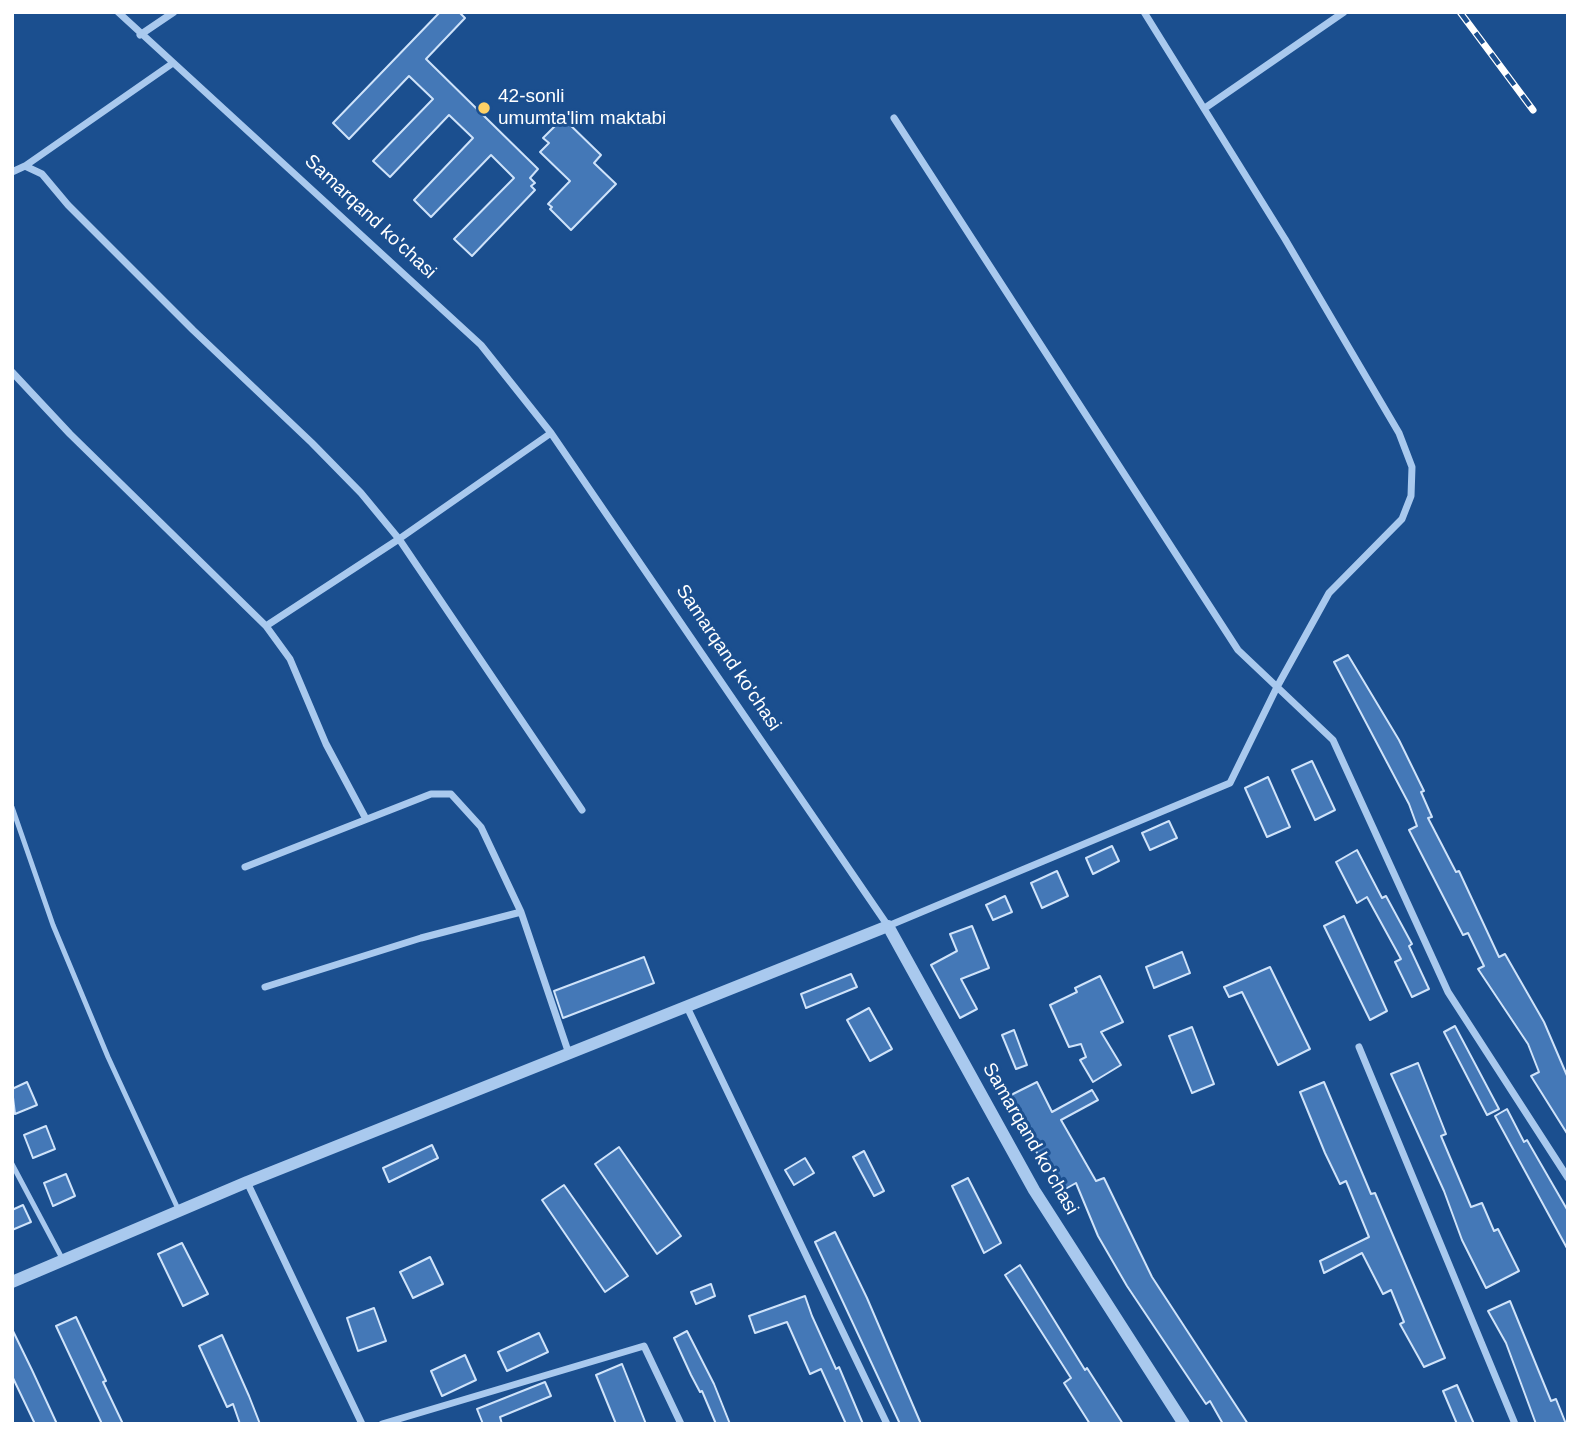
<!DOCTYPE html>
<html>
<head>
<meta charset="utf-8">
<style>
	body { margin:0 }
	#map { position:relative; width:1580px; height:1436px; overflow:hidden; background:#1b4f8f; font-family:Arial,sans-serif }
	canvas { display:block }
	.frame { position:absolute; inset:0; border:14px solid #fff; pointer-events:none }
</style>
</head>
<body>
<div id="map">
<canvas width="1580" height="1436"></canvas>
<div class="frame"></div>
</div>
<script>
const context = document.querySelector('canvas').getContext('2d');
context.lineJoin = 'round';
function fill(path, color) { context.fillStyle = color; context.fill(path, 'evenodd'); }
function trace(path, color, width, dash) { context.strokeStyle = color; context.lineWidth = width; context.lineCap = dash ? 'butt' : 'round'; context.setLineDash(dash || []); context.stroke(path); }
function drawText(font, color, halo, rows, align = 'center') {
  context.font = font + ' Arial,sans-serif'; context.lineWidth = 6; context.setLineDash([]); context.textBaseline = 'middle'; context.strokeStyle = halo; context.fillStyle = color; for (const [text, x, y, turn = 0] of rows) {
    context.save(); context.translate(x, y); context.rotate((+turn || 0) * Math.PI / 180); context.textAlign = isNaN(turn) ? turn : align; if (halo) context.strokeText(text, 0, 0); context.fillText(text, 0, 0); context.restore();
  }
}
const building = new Path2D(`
	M 440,12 L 459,12 L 465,18 L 426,59 L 538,169 L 530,178 L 535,183 L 531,186 L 535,190 L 472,256 L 454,239 L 514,178 L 491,155 L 431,217 L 414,200 L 473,138 L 449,115 L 390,177 L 373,161 L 433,99 L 409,76 L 349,139 L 333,123 Z
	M 563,118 L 601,155 L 594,163 L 616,184 L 571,230 L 550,209 L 552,207 L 548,204 L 570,181 L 540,152 L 549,143 L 543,138 Z
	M 1348,655 L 1399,740 L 1424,791 L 1421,792 L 1432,817 L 1428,818 L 1456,872 L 1459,871 L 1499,957 L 1505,954 L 1544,1022 L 1568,1078 L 1568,1135 L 1531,1076 L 1539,1072 L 1528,1044 L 1478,969 L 1484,966 L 1468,933 L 1463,935 L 1409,830 L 1417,826 L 1409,804 L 1334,662 Z
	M 1312,761 L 1335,810 L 1315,820 L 1292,770 Z
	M 1268,777 L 1290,827 L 1267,837 L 1245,788 Z
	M 1169,821 L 1177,838 L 1150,850 L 1142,833 Z
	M 1112,846 L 1119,861 L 1093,874 L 1086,858 Z
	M 1357,850 L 1382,898 L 1386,896 L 1412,944 L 1409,946 L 1429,989 L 1412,997 L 1395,962 L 1401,959 L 1367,897 L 1357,903 L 1336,862 Z
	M 1057,871 L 1068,896 L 1042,908 L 1031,883 Z
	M 1005,896 L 1012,912 L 993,920 L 986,905 Z
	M 1344,916 L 1387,1011 L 1370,1020 L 1324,926 Z
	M 972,926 L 989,968 L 961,979 L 977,1009 L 960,1018 L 931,965 L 957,951 L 950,934 Z
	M 1182,952 L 1190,973 L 1154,988 L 1146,967 Z
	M 644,957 L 654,983 L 563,1018 L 554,991 Z
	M 1270,967 L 1310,1049 L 1278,1065 L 1242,992 L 1229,997 L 1224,987 Z
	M 851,974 L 857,987 L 806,1008 L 801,994 Z
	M 1100,976 L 1123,1022 L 1101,1032 L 1121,1065 L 1093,1082 L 1080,1060 L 1086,1057 L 1081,1044 L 1069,1047 L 1050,1005 L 1077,992 L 1075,988 Z
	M 869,1008 L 892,1049 L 870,1061 L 847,1020 Z
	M 1455,1026 L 1499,1109 L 1487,1115 L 1444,1032 Z
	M 1192,1027 L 1214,1084 L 1192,1093 L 1169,1036 Z
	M 1014,1030 L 1027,1065 L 1016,1069 L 1002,1035 Z
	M 1418,1063 L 1446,1134 L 1441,1136 L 1471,1207 L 1482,1203 L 1494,1231 L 1498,1229 L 1519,1271 L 1486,1288 L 1462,1240 L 1444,1191 L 1391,1074 Z
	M 27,1082 L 37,1105 L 15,1114 L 12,1089 Z
	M 1037,1082 L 1052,1112 L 1092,1090 L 1098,1100 L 1061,1120 L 1096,1181 L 1104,1178 L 1152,1277 L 1248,1424 L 1223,1424 L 1210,1401 L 1206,1404 L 1127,1286 L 1098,1236 L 1076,1183 L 1060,1192 L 1033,1146 L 1009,1096 Z
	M 1324,1082 L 1371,1194 L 1375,1193 L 1445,1358 L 1424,1367 L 1400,1324 L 1404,1322 L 1391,1290 L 1383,1294 L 1362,1253 L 1324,1273 L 1320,1261 L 1369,1237 L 1346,1181 L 1340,1184 L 1325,1153 L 1300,1092 Z
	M 1507,1109 L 1524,1142 L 1527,1140 L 1568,1211 L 1568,1250 L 1495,1116 Z
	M 46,1126 L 55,1149 L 33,1158 L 24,1135 Z
	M 432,1145 L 438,1158 L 389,1182 L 383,1168 Z
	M 619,1147 L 681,1236 L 657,1254 L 595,1164 Z
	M 864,1151 L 884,1191 L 874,1196 L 853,1157 Z
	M 805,1158 L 814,1173 L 794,1185 L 785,1170 Z
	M 66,1174 L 75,1196 L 53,1206 L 44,1183 Z
	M 968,1178 L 1001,1243 L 984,1253 L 952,1186 Z
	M 564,1185 L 628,1276 L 605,1292 L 542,1200 Z
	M 23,1205 L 31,1222 L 12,1230 L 12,1210 Z
	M 835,1232 L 867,1298 L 921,1424 L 900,1424 L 815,1242 Z
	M 182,1243 L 208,1294 L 183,1306 L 158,1254 Z
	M 430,1257 L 443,1284 L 413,1298 L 400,1272 Z
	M 1020,1265 L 1085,1370 L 1087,1368 L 1123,1424 L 1090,1424 L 1064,1383 L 1071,1378 L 1005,1275 Z
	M 711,1284 L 715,1296 L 696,1304 L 691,1292 Z
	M 805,1296 L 812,1316 L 836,1369 L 839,1367 L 863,1424 L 846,1424 L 821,1369 L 810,1374 L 787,1322 L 755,1333 L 749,1316 Z
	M 1510,1301 L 1551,1401 L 1556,1399 L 1566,1424 L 1536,1424 L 1506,1343 L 1488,1311 Z
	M 374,1308 L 386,1341 L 358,1351 L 347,1318 Z
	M 76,1317 L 106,1381 L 103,1382 L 123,1424 L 102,1424 L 56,1326 Z
	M 12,1329 L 32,1370 L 57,1424 L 35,1424 L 12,1376 Z
	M 687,1331 L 714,1384 L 730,1424 L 716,1424 L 702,1391 L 700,1392 L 691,1375 L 674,1338 Z
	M 539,1333 L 548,1352 L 507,1371 L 498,1352 Z
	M 222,1335 L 249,1396 L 260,1424 L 240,1424 L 233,1404 L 227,1407 L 199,1346 Z
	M 465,1355 L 476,1380 L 442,1396 L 431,1371 Z
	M 622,1364 L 646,1424 L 616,1424 L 596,1375 Z
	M 545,1382 L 551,1396 L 500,1417 L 502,1424 L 483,1424 L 477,1409 Z
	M 1457,1385 L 1474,1424 L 1457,1424 L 1443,1391 Z`);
fill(building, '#4478b7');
trace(building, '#cfe3fa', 2);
trace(new Path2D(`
	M 12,807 L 53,925 L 108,1057 L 179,1211
	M 12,1164 L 63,1260`), '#a9c9ee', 5);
trace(new Path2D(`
	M 118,12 L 481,345 L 551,433 L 888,926 L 1230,783 L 1277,687 L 1329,593 L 1402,519 L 1411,496 L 1412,467 L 1399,433 L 1285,239 L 1144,12
	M 140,35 L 174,12
	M 173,63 L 25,166 L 42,174 L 68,205 L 193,330 L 312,443 L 361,493 L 399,539 L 551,433
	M 1205,108 L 1344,12
	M 894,118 L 1238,650 L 1333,740 L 1448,992 L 1568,1178
	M 12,172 L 25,166
	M 12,372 L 70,434 L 266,626 L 290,659 L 326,744 L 366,819
	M 266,626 L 399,539 L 582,810
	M 245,867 L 431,794 L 451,794 L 481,827 L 521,912 L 421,938 L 265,987
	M 521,912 L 568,1051
	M 687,1007 L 887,1424
	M 1359,1047 L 1515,1424
	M 247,1182 L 362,1424
	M 382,1424 L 644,1346 L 681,1424`), '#a9c9ee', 7);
trace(new Path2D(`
	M 12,1282 L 247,1182 L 888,926 L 1034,1190 L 1184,1424`), '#a9c9ee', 12);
const rail = new Path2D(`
	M 1460,12 L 1533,110`);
trace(rail, '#fff', 7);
trace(rail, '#1b4f8f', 4.5, [13]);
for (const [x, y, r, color] of [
	[484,108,7,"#ffd166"]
]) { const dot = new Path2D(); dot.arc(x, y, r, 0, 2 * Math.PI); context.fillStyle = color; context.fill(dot); trace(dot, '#1b4f8f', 2.5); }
drawText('19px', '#fff', '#1b4f8f', [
	["42-sonli",498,97],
	["umumta'lim maktabi",498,119]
], 'left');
drawText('19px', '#fff', '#1b4f8f', [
	["Samarqand ko'chasi",370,217,43],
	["Samarqand ko'chasi",728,658,56],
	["Samarqand ko'chasi",1030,1139,60]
]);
</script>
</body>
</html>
